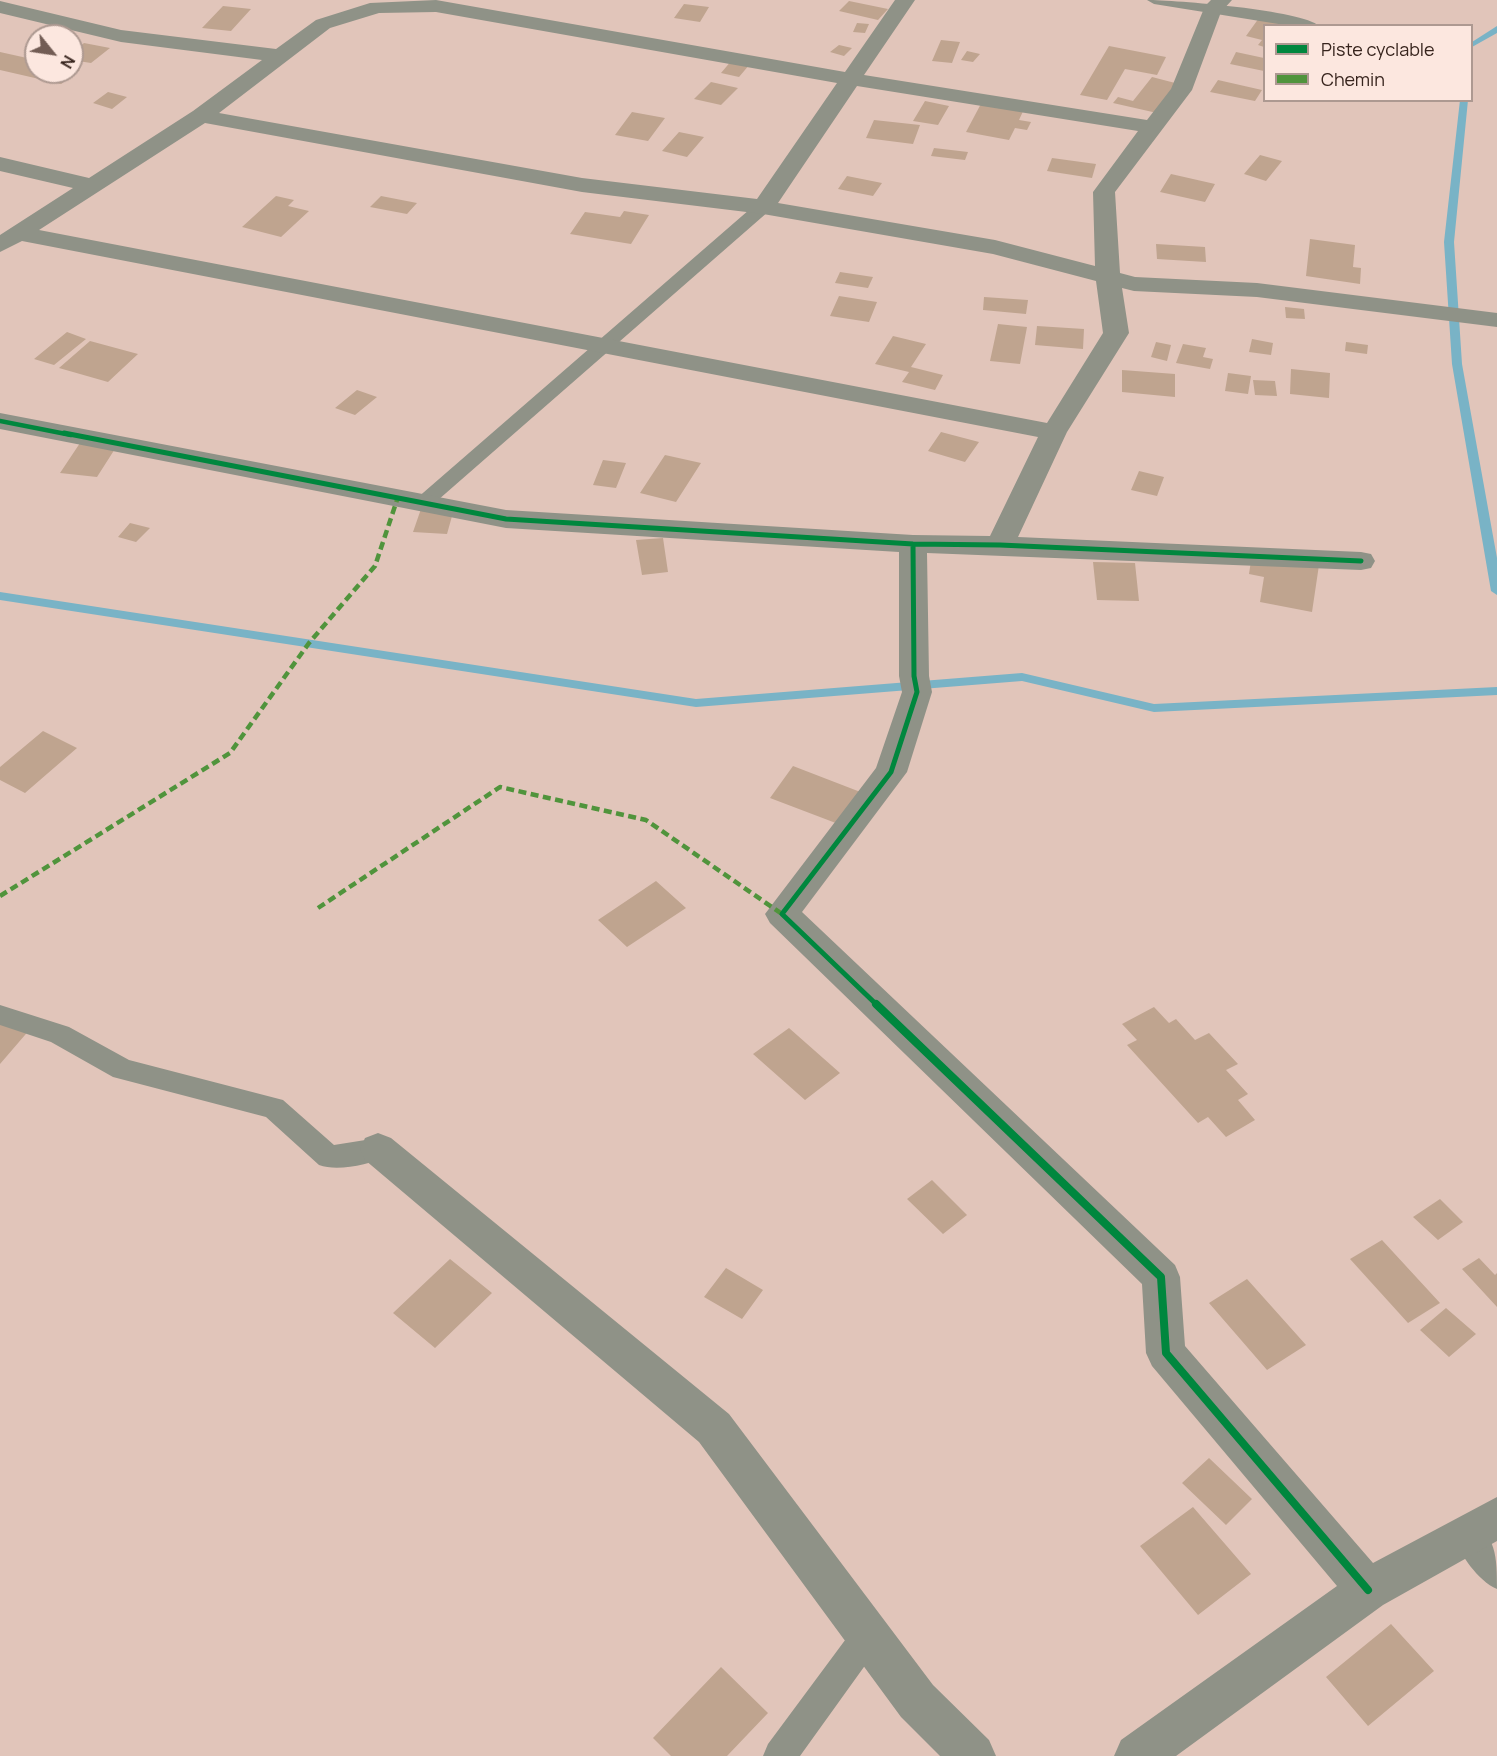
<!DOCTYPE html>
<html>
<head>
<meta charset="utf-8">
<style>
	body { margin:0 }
	#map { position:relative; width:1497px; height:1756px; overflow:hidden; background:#e1c5ba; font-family:Manrope,sans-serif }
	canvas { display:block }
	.legend { position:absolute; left:1263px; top:24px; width:210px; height:78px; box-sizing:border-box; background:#fce7df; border:2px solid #ad9991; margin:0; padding:8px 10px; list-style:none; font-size:18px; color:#37241d }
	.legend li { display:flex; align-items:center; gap:12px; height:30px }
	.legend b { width:30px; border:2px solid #ad9991 }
	.north { position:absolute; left:24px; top:24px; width:60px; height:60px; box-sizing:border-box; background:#fce7df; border:2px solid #ad9991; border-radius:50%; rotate:120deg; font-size:16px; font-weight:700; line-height:24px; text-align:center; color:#37241d }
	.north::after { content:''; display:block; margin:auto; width:21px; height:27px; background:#725c54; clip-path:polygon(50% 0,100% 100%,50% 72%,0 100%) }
</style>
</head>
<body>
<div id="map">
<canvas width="1497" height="1756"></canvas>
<ul class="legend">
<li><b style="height:8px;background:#00873e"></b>Piste cyclable</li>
<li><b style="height:8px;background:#50943c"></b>Chemin</li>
</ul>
<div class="north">N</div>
</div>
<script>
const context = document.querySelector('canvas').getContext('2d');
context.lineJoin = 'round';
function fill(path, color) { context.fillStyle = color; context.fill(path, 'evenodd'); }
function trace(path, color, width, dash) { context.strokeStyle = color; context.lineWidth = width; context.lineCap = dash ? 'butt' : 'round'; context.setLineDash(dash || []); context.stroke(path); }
fill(new Path2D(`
	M 1497,26 L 1497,33 L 1472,47 L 1472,42 Z
	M 1460,100 L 1468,100 L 1454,242 L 1462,364 L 1497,558 L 1497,595 L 1491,591 L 1452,364 L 1444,242 Z
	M 0,592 L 696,699 L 1022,673 L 1154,704 L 1497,687 L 1497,695 L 1154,712 L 1022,681 L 696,707 L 0,600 Z`), '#79b3c6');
fill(new Path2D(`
	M 849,1 L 888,9 L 878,20 L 839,11 Z
	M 684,4 L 709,7 L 700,22 L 674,18 Z
	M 223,6 L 251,9 L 231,31 L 202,28 Z
	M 1264,11 L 1303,26 L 1264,26 L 1264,47 L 1258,45 L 1262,40 L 1246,36 Z
	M 857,23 L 869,24 L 865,33 L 853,32 Z
	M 941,40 L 960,42 L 952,63 L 932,61 Z
	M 84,43 L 110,48 L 91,63 L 72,60 L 72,53 Z
	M 839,45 L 852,48 L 844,56 L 830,52 Z
	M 1109,46 L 1166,57 L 1157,75 L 1125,69 L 1107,100 L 1080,95 Z
	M 967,51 L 980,54 L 973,62 L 961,60 Z
	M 0,52 L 36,60 L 36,72 L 72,72 L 72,68 L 80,70 L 61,84 L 0,70 Z
	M 1236,52 L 1264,58 L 1264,71 L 1230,64 Z
	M 732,60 L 750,64 L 739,77 L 721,73 Z
	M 1152,77 L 1179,84 L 1157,113 L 1113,103 L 1118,97 L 1133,101 Z
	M 1218,80 L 1262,90 L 1255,101 L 1210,92 Z
	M 711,82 L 738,88 L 721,105 L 694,99 Z
	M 108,92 L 127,97 L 112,109 L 93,103 Z
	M 983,100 L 1025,107 L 1019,120 L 1031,122 L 1027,130 L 1015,128 L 1009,140 L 966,132 Z
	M 925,101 L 949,106 L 938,125 L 913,121 Z
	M 632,112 L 665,118 L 648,141 L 615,135 Z
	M 874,120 L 920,125 L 913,144 L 866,138 Z
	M 679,132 L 704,137 L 687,157 L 662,151 Z
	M 934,148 L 968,152 L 965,160 L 931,156 Z
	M 1260,155 L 1282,161 L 1266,181 L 1244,174 Z
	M 1052,158 L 1096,164 L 1092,178 L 1047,171 Z
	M 1171,174 L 1215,184 L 1205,202 L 1160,192 Z
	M 847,176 L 882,183 L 873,196 L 838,189 Z
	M 276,196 L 294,200 L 288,206 L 309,211 L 281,237 L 242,227 Z
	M 381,196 L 417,203 L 407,214 L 370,207 Z
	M 624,211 L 649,215 L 631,244 L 570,234 L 585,212 L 620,217 Z
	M 1310,239 L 1355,245 L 1353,267 L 1361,268 L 1360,284 L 1306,276 Z
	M 1156,244 L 1205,247 L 1206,262 L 1157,259 Z
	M 840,272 L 873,277 L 868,288 L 835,283 Z
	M 839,296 L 877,302 L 869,322 L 830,316 Z
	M 984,297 L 1028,300 L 1026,314 L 983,310 Z
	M 1285,307 L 1304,309 L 1305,319 L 1286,318 Z
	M 998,324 L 1027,327 L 1020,364 L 990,361 Z
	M 1037,326 L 1084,329 L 1083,349 L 1035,345 Z
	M 67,332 L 86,339 L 54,365 L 34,359 Z
	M 893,336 L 926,344 L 911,367 L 943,375 L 935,390 L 902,382 L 909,372 L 875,364 Z
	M 1252,339 L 1273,343 L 1271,355 L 1249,352 Z
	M 90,341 L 138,354 L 108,382 L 59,368 Z
	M 1156,342 L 1171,345 L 1167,361 L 1151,357 Z
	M 1346,342 L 1368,345 L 1367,354 L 1345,351 Z
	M 1183,344 L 1206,348 L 1203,357 L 1213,359 L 1210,369 L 1176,363 Z
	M 1291,369 L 1330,373 L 1329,398 L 1290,394 Z
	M 1122,370 L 1175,374 L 1175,397 L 1122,392 Z
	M 1228,373 L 1251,376 L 1248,394 L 1225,391 Z
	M 1253,380 L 1275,381 L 1277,396 L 1255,395 Z
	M 357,390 L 377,397 L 355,415 L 335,408 Z
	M 941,432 L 979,442 L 965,462 L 928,451 Z
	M 84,437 L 120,441 L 97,477 L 60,473 Z
	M 665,455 L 701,463 L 676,502 L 640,493 Z
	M 603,460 L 626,463 L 616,488 L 593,485 Z
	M 1139,471 L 1164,477 L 1157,496 L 1131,490 Z
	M 422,506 L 454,509 L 447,534 L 413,532 Z
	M 130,523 L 150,528 L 136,542 L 118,537 Z
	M 663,538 L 668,572 L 642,575 L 636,540 Z
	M 1252,554 L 1319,565 L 1312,612 L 1260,602 L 1264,577 L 1249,574 Z
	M 1093,562 L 1135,563 L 1139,601 L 1097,600 Z
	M 43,731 L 77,748 L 25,793 L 0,780 L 0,767 Z
	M 793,766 L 863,793 L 841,825 L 770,798 Z
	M 656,881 L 686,908 L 627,947 L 598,920 Z
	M 1154,1007 L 1169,1023 L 1176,1019 L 1195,1040 L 1209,1033 L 1238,1064 L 1226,1070 L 1248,1094 L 1238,1100 L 1255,1120 L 1226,1137 L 1208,1117 L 1198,1123 L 1127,1045 L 1137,1040 L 1122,1024 Z
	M 0,1015 L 31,1028 L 0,1064 Z
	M 789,1028 L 840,1073 L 805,1100 L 753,1054 Z
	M 932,1180 L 967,1215 L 943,1234 L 907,1199 Z
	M 1440,1199 L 1463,1222 L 1438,1240 L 1413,1217 Z
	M 1382,1240 L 1440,1303 L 1408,1323 L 1350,1259 Z
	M 1479,1258 L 1495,1275 L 1497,1273 L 1497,1307 L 1462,1269 Z
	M 450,1259 L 492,1293 L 435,1348 L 393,1313 Z
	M 726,1268 L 763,1290 L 742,1319 L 704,1297 Z
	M 1247,1279 L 1306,1345 L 1267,1370 L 1209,1303 Z
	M 1446,1308 L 1476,1334 L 1449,1357 L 1420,1330 Z
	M 1209,1458 L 1252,1499 L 1226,1525 L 1182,1483 Z
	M 1193,1507 L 1251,1574 L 1198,1615 L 1140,1546 Z
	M 1391,1624 L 1434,1671 L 1368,1726 L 1326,1677 Z
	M 721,1667 L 768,1713 L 727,1756 L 671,1756 L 653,1738 Z`), '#bfa48f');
fill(new Path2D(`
	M 1147,0 C 1174,0 1303,10 1319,26 L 1291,26 L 1154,4 Z
	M 763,202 L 769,203 L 771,207 L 769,211 L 430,507 L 416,507 L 413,503 L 416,499 L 757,203 Z
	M 0,1005 L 69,1027 L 129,1060 L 283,1100 L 334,1145 L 378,1138 L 388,1141 L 391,1149 L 388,1157 C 369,1164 338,1172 319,1165 L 266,1117 L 113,1077 L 51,1042 L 0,1025 Z
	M 1467,1520 C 1497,1533 1497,1558 1497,1589 C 1478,1581 1460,1554 1452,1535 L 1456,1524 Z
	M 868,1619 L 879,1624 L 884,1635 L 879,1646 L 800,1756 L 763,1756 L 768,1744 L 857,1624 Z`), '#8f9287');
fill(new Path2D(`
	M 436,0 L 845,72 L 895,0 L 915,0 L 864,75 L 1147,120 L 1171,89 L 1205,6 L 1211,0 L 1232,0 L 1221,12 L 1192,90 L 1115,192 L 1120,273 L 1135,277 L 1257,283 L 1497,313 L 1497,327 L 1257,297 L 1134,291 L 1122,288 L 1129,333 L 1067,432 L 1018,537 L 1361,552 L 1371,554 L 1375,561 L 1371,568 L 1361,570 L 927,553 L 929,676 L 932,692 L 907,772 L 802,912 L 1175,1265 L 1180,1277 L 1185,1346 L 1373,1563 L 1497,1497 L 1497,1541 L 1383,1605 L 1176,1756 L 1114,1756 L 1121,1740 L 1337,1586 L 1152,1366 L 1146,1353 L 1142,1284 L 770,923 L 765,914 L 876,768 L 902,692 L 899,676 L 899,552 L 506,528 L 0,429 L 0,413 L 506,510 L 913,535 L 990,536 L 1038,437 L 22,241 L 0,252 L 0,235 L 73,188 L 0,171 L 0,157 L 89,178 L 193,111 L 262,60 L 121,42 L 0,13 L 0,1 L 121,30 L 276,49 L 316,20 L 370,3 ZM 436,12 L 837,83 L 757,199 L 582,178 L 219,113 L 330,28 L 379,13 ZM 857,86 L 1138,131 L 1093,192 L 1095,266 L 995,240 L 778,203 ZM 205,123 L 582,192 L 763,214 L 993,254 L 1096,281 L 1103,333 L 1047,423 L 39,230 Z
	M 378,1133 L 391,1138 L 729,1414 L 933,1685 L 989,1740 L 996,1756 L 940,1756 L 901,1717 L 699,1442 L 365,1160 L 360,1149 L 365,1138 Z`), '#8f9287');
trace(new Path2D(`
	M 0,896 L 230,753 L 309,643 L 375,566 L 398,497
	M 318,908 L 500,787 L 646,820 L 782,914`), '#50943c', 4.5, [8, 4.5]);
trace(new Path2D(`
	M 0,421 L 71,435`), '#00873e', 4.5);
trace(new Path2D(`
	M 64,433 L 506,519 L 913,544 L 1000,545 L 1361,561
	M 878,1006 L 782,914 L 891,772 L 917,692 L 914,676 L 913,544`), '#00873e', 5);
trace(new Path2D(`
	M 876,1004 L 1161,1277 L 1166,1353 L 1368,1590`), '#00873e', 8);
</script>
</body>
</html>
